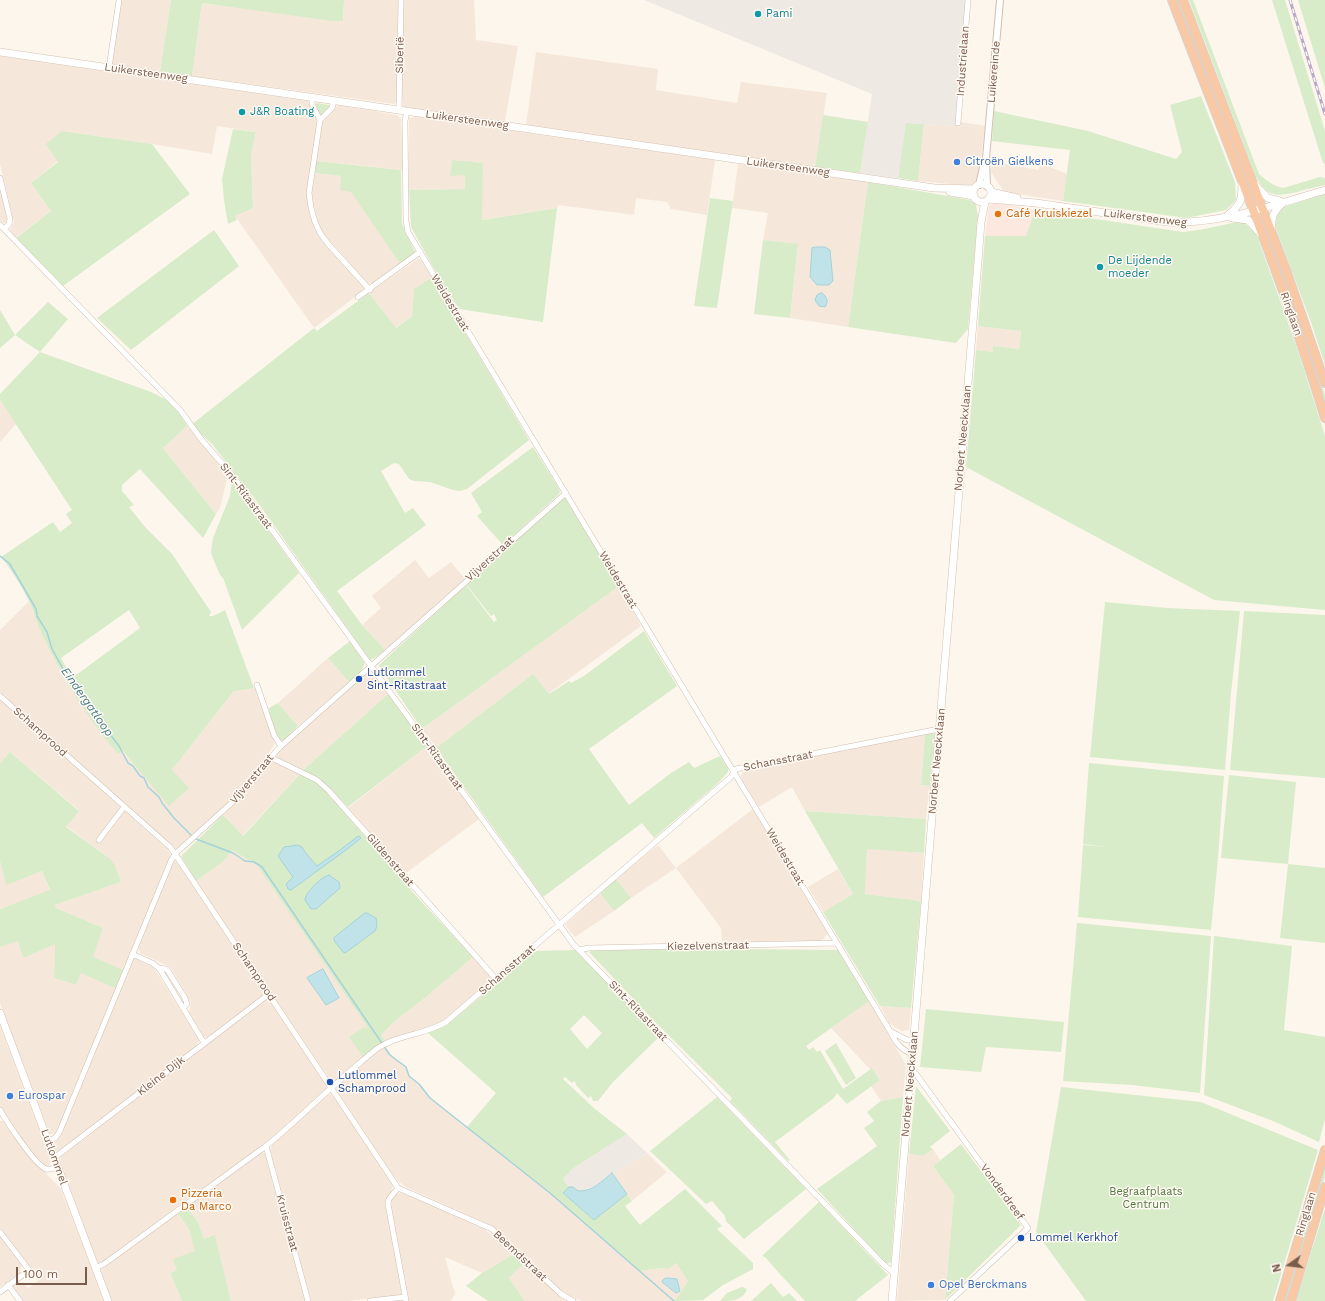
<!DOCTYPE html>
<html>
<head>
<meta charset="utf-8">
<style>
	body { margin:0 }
	#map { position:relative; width:1325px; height:1301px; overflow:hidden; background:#fdf6ec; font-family:"Work Sans",sans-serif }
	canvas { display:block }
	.north { position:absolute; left:1269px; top:1245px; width:40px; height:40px; -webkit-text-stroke:3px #fffaf3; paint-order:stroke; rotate:256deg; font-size:11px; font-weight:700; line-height:16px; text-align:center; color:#7a5c4d }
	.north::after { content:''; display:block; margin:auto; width:14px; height:18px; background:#7a5c4d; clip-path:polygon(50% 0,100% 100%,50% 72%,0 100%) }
	.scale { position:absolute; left:16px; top:1267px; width:71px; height:18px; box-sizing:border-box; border:2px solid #7a5c4d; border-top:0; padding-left:5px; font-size:12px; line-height:14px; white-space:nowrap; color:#7a5c4d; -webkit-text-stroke:3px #fffaf3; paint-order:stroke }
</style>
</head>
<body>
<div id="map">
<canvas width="1325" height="1301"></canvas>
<div class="north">N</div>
<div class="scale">100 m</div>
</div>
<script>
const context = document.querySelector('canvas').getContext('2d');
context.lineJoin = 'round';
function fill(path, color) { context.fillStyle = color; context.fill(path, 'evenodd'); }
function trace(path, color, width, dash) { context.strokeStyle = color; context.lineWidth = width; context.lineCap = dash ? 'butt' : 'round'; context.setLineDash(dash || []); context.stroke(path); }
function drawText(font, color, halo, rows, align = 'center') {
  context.font = font + ' "Work Sans",sans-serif'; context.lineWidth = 3; context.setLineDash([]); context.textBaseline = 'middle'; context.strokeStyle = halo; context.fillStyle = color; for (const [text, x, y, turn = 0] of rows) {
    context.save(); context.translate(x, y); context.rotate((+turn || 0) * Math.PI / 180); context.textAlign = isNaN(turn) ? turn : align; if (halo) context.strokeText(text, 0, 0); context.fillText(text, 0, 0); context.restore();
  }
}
fill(new Path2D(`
	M 118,0 L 171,0 L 160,71 L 108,64 Z
	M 344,0 L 398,0 L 397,96 L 397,101 L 394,104 L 192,76 L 202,3 L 343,21 Z
	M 403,0 L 474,0 L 476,40 L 518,46 L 505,121 L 403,107 L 402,95 Z
	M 536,52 L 658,69 L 656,90 L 737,103 L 741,82 L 827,93 L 815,167 L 526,125 Z
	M 0,56 L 308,101 L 316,119 L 317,125 L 307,191 L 308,207 L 310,215 L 316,231 L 322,241 L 363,285 L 364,290 L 314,328 L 235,216 L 253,208 L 251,155 L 256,132 L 217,126 L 212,154 L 152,144 L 62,131 L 58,161 L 31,183 L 51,211 L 15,238 L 10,230 L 14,222 L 13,218 L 0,164 Z
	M 338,105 L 397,115 L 401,119 L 403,170 L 316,161 L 322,122 Z
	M 416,117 L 715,160 L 707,215 L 671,209 L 667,202 L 636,198 L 634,215 L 558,205 L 557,208 L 481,220 L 483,163 L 452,161 L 465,175 L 466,189 L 409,190 L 409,118 Z
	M 961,122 L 985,126 L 978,179 L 975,183 L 970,186 L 918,181 L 924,124 L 961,126 Z
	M 992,162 L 1039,170 L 1040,163 L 1067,174 L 1063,201 L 1004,192 L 991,172 Z
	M 738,164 L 868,182 L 848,327 L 790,318 L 798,245 L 763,240 L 768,213 L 732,208 Z
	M 315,173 L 341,176 L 400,264 L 373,283 L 367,283 L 324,234 L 318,224 L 313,203 L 312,192 Z
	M 0,188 L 7,219 L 6,222 L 4,223 L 0,221 Z
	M 419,258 L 432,277 L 414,289 L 412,316 L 395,328 L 369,293 Z
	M 978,326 L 1021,331 L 1019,349 L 993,346 L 993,352 L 976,350 Z
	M 0,400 L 16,424 L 0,442 Z
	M 187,426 L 228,475 L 220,508 L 216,514 L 163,448 Z
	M 415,560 L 429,578 L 451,562 L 465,579 L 385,650 L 362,625 L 381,608 L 372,596 Z
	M 619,586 L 641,626 L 548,694 L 533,674 L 436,748 L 422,729 Z
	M 29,601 L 41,633 L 66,681 L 115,750 L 118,754 L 122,751 L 139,770 L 172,770 L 235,690 L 254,688 L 257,689 L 276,741 L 266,758 L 243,789 L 219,812 L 176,849 L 0,692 L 0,630 Z
	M 328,658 L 349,682 L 298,726 L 278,703 Z
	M 369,670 L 388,694 L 302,771 L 275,759 L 274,756 Z
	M 0,699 L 168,850 L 171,856 L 58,1130 L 55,1134 L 50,1134 L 0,1003 L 0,947 L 18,940 L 55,944 L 54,978 L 76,985 L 80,973 L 92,957 L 103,928 L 56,908 L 55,905 L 121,882 L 108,857 L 66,826 L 79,810 L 10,752 L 0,763 Z
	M 925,734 L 921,785 L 930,786 L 926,819 L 805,811 L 792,787 L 759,807 L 742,781 L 741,775 L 744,771 L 898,738 Z
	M 427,746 L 479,819 L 406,873 L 348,808 Z
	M 272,761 L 300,774 L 242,836 L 223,815 L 246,793 Z
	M 753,809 L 829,933 L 821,941 L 722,942 L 721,928 L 676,868 L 631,898 L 616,879 L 658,845 L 676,868 Z
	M 867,848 L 924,853 L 921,902 L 914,900 L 865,894 Z
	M 232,850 L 257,865 L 370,1029 L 363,1057 L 336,1081 L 328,1077 L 196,881 L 224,861 Z
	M 0,861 L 6,884 L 42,871 L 50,891 L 0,909 Z
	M 175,861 L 179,865 L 193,885 L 263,991 L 263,996 L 208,1037 L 204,1037 L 189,1013 L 191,1002 L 170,967 L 140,953 L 138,947 L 171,866 Z
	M 838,869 L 853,894 L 823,912 L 808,887 Z
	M 600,893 L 614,911 L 575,937 L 565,925 Z
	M 473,957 L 492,978 L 449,1017 L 436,1025 L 385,1041 L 381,1035 L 395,1021 L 426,997 Z
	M 134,958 L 154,968 L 199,1040 L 198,1043 L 196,1047 L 57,1152 L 54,1145 L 55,1142 L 62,1133 Z
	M 267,1000 L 270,1001 L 326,1084 L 326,1089 L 271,1139 L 208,1186 L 187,1199 L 104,1261 L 100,1263 L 97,1262 L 60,1161 L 61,1157 L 263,1001 Z
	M 869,1001 L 906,1065 L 903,1097 L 881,1101 L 871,1086 L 880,1079 L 872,1069 L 870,1069 L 831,1028 Z
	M 880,1006 L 911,1008 L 909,1030 L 902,1031 L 896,1028 L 889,1023 Z
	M 0,1026 L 51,1161 L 49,1166 L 46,1166 L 25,1145 L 0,1106 Z
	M 385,1047 L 390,1055 L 406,1067 L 409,1076 L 419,1084 L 430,1098 L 550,1193 L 639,1271 L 662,1268 L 676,1263 L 688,1281 L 675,1301 L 582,1301 L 572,1298 L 557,1287 L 500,1231 L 492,1226 L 408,1188 L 399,1182 L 393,1175 L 337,1091 L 336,1089 L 339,1084 L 379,1051 Z
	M 329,1094 L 334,1095 L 393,1184 L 391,1192 L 387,1198 L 402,1293 L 400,1295 L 348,1301 L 311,1301 L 310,1300 L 270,1150 L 273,1143 Z
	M 0,1121 L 4,1121 L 22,1148 L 61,1189 L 104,1301 L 23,1301 L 12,1287 L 14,1285 L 13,1283 L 17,1280 L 21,1284 L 23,1282 L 28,1288 L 39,1280 L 0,1230 Z
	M 933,1149 L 940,1160 L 933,1166 L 954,1195 L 945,1300 L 897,1301 L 909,1154 L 923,1156 Z
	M 261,1152 L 265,1153 L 306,1301 L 231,1301 L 215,1236 L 204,1239 L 198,1222 L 186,1206 Z
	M 647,1153 L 667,1172 L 632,1201 L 613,1174 Z
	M 399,1193 L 406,1194 L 482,1228 L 497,1238 L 514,1254 L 482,1273 L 445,1257 L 455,1294 L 451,1301 L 408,1301 L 391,1207 L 392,1199 L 394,1196 Z
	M 177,1213 L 189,1229 L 196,1251 L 177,1270 L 170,1273 L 182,1301 L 112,1301 L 101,1272 L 102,1269 Z
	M 0,1236 L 22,1264 L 20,1272 L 21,1273 L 0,1287 Z
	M 524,1263 L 564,1300 L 566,1301 L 525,1301 L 509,1278 Z`), '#f5e8da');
fill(new Path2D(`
	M 995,202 L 1035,210 L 1026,236 L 985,236 L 989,206 Z`), '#fde8e0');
fill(new Path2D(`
	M 644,0 L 966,0 L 956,126 L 907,123 L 898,178 L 860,173 L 872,94 Z
	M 627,1134 L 647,1153 L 613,1174 L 612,1173 L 599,1184 L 583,1191 L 578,1191 L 573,1187 L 569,1187 L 563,1179 L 572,1169 Z`), '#efe9e4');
fill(new Path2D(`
	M 171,0 L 344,0 L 343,21 L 333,21 L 202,3 L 192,76 L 160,71 Z
	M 1175,0 L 1180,0 L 1254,193 L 1252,193 L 1238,156 L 1233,151 Z
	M 1189,0 L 1193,0 L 1259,174 C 1266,180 1273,186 1283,188 L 1320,177 L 1325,178 L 1325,185 C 1316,187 1306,189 1297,192 C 1276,197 1267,197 1256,177 Z
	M 1272,0 L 1285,0 L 1325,131 L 1325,164 L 1323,163 Z
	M 1298,0 L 1325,0 L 1325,88 Z
	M 1201,96 L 1235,182 L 1236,200 L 1226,210 L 1186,218 L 1063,201 L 1070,150 L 992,141 L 994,111 L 1088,131 L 1176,159 L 1182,152 L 1170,105 Z
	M 316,103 L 329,105 L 330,107 L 321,117 L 315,105 Z
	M 823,115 L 868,122 L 860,173 L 815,167 Z
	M 906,123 L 924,124 L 918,181 L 898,178 Z
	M 233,129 L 256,132 L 251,155 L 253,208 L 235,216 L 237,220 L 228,224 L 224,200 L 222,179 Z
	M 62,131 L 152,144 L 190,194 L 63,286 L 16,238 L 51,211 L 31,183 L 58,162 L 46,144 Z
	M 452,160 L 483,163 L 482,220 L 557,208 L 543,322 L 459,309 L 432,265 L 411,227 L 409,190 L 465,189 L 465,175 L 450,176 Z
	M 316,161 L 401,170 L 402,224 L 415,252 L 400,264 L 351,192 L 340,190 L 341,176 L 315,173 Z
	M 868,182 L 970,200 L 976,205 L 978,216 L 968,329 L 956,343 L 848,327 Z
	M 1325,194 L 1325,365 L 1312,325 L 1275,226 L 1277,215 L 1283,207 Z
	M 710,198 L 733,201 L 717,308 L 694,306 Z
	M 1035,210 L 1183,232 L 1199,230 L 1242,221 L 1257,234 L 1260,241 L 1259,241 L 1300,357 L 1325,436 L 1325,610 L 1214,600 L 966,467 L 976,350 L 993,352 L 993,346 L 1019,349 L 1021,331 L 978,326 L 985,236 L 1026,236 Z
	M 1261,224 L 1263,224 L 1277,262 L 1283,270 L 1325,395 L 1325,408 Z
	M 214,230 L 239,266 L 131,350 L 97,318 Z
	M 763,240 L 798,244 L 790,318 L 754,314 Z
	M 432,277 L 529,440 L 467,489 L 460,491 L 453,490 L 430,482 L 414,481 L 409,479 L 399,464 L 394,463 L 381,471 L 405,513 L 413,508 L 426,525 L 337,591 L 362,625 L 385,650 L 376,657 L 370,660 L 258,503 L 212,444 L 191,425 L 314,328 L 317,331 L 369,293 L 396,328 L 412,316 L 414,289 Z
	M 48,302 L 68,319 L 40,352 L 151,392 L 167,400 L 182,417 L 187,426 L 163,448 L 216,514 L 203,538 L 140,469 L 122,485 L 122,491 L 134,505 L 129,507 L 145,527 L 172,554 L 211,612 L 209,616 L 213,616 L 225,610 L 254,688 L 234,691 L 172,770 L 189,788 L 169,806 L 123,751 L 118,754 C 87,719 63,677 42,635 C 37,624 34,612 29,601 C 21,585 12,571 1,557 L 53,522 L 60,532 L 72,523 L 66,514 L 72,510 L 0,400 L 0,394 L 40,352 L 15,335 L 0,348 L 0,310 L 15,335 ZM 129,610 L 140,628 L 72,678 L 61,658 Z
	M 533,447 L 558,487 L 560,491 L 559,494 L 503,545 L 477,516 L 482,512 L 471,493 Z
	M 232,480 L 299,573 L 242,630 L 223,578 L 220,575 L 214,561 L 211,553 L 212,544 L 213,538 L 230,496 Z
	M 562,498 L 565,498 L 568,500 L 619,586 L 422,729 L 380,668 L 379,665 L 466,585 L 494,622 L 497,620 L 494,614 L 491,616 L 466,584 Z
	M 1105,602 L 1167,608 L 1240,611 L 1231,693 L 1225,770 L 1090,757 Z
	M 1244,611 L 1325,615 L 1325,778 L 1230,770 Z
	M 644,631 L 677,686 L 589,749 L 629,805 L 671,773 L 689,762 L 694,768 L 720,756 L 728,768 L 728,772 L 717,784 L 654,838 L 642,823 L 543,897 L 436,748 L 533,674 L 549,694 L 569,681 L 571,683 L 584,676 Z
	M 350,641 L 364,662 C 365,671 355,676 349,682 L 328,658 Z
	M 388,694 L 427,746 L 348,807 L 321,780 L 302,771 Z
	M 278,703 L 298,726 L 284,740 L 279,740 C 273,731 269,719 269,708 Z
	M 931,732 L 935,734 L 930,786 L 921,785 L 925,734 Z
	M 10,752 L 79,811 L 66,827 L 108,857 L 114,864 L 121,882 L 55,905 L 56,908 L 103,928 L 93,957 L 123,970 L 115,988 L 81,973 L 76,985 L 54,978 L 55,944 L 23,958 L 18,941 L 0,947 L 0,909 L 50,890 L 42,871 L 6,885 L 0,861 L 0,763 Z
	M 1089,763 L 1224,776 L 1218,858 L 1211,930 L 1078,917 L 1083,845 L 1107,847 L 1083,844 Z
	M 300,774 L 322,786 L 418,898 L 473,957 L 426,997 L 395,1021 L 381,1035 L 385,1041 L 375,1048 L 363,1057 L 349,1037 L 364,1027 L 369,1029 L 257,865 L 232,850 L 224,861 L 196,881 L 181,856 L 223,815 L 243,836 Z
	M 1229,775 L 1296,782 L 1288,864 L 1325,868 L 1325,943 L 1280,938 L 1288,864 L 1221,858 Z
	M 805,811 L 926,819 L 924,853 L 867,849 L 865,894 L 914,900 L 921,902 L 911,1008 L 880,1006 L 823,912 L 853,894 Z
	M 616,879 L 631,898 L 614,911 L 600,893 Z
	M 1077,923 L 1211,936 L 1200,1093 L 1132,1085 L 1063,1081 Z
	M 1214,936 L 1292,946 L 1284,1030 L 1325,1037 L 1325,1119 L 1319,1142 L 1273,1121 L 1204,1095 Z
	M 739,949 L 838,950 L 869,1001 L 806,1046 L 809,1050 L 813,1047 L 817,1052 L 820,1050 L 843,1089 L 872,1068 L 880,1080 L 847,1104 L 837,1093 L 834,1098 L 775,1142 L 790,1160 L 788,1161 L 730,1101 L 732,1098 L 657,1024 L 589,952 L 594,950 Z
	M 576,950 L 606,980 L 658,1038 L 613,1082 L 598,1101 L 593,1101 L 591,1096 L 588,1098 L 576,1085 L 575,1081 L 572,1083 L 565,1077 L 563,1079 L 595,1109 L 627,1134 L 572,1169 L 563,1179 L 569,1187 L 563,1193 L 594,1220 L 627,1194 L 632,1201 L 625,1206 L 640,1225 L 685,1189 L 722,1226 L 717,1229 L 753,1263 L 753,1269 L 723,1285 L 703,1300 L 675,1301 L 688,1281 L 676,1263 L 668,1269 L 662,1268 L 640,1271 L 550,1193 L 467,1127 L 496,1093 L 428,1033 L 439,1029 L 447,1025 L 511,971 L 533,951 ZM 584,1015 L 602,1033 L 587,1049 L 570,1029 Z
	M 926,1009 L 1064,1022 L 1061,1052 L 986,1047 L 981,1072 L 920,1067 Z
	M 836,1043 L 856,1078 L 846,1085 L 825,1051 Z
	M 916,1086 L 950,1131 L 930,1147 L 933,1149 L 923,1156 L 909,1154 Z
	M 1061,1087 L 1201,1102 L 1318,1150 L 1273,1301 L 1086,1301 L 1036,1232 Z
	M 717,1097 L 806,1189 L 744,1239 L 726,1221 L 725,1216 L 712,1201 L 706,1204 L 650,1151 Z
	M 903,1097 L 891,1262 L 886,1264 L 817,1189 L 877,1146 L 864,1128 L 874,1121 L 867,1112 L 881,1101 Z
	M 961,1144 L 1021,1225 L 945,1300 L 954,1195 L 933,1166 Z
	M 1325,1160 L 1325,1177 L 1288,1301 L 1284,1301 Z
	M 819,1202 L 888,1275 L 855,1301 L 805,1301 L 779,1273 L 766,1258 L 762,1256 Z
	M 187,1207 L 198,1222 L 204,1239 L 215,1235 L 231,1301 L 182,1301 L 170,1273 L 177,1270 L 173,1259 L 195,1251 L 189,1229 L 178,1214 Z
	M 1325,1208 L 1325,1301 L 1296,1301 Z
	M 514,1254 L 524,1263 L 509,1278 L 525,1301 L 488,1301 L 466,1286 L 482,1273 Z
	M 771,1283 L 783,1297 L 789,1293 L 797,1301 L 751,1301 Z
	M 742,1287 L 747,1289 C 743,1301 731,1301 720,1301 L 727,1293 Z`), '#d8ecc9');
const water = new Path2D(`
	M 816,247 L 825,247 L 830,250 L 833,281 L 829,285 L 817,285 L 810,277 L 812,248 Z
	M 822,293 C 827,297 829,301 825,307 L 819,306 L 815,300 L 817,295 Z
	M 359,836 L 361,838 L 346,850 L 291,890 L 288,889 L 286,884 L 293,877 L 278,856 L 284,847 L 298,845 L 302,847 C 305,853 312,860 317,866 L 340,850 Z
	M 329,875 L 339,882 L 340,888 L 316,909 L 311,909 L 305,900 C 305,893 321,877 329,875 Z
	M 365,913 L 367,913 L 376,918 L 377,926 L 375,931 L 345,953 L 343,952 L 335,942 L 334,938 Z
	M 323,969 L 339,998 L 326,1005 L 307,978 Z
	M 612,1173 L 627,1194 L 594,1220 L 563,1193 L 569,1187 L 573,1187 L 578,1191 C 592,1192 602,1181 612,1173 Z
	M 666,1278 L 677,1279 L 680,1291 L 676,1293 L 662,1282 L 663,1280 Z`);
fill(water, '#bfe3e8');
trace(water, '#a5d3da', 1);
trace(new Path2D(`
	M 0,556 L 9,563 L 14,571 L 36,609 L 37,616 L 47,632 L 52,649 L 68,678 L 92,709 L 92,714 L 103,725 L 119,746 L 128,763 L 133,766 L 140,776 L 144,778 L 148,787 L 159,797 L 162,803 L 174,818 L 192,836
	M 196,839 L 233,853 L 245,861 L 254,862 L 262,867 L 390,1055 L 406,1067 L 409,1076 L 419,1084 L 430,1098 L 550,1193 L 674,1301`), '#a5d3da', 1.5);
const minor = new Path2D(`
	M 109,68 L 119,0
	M 312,97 L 312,104 L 320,120
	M 334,101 L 332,108 L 320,120 L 309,193 L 311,208 L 315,222 L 320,233 L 329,245 L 370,290
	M 399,110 L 401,0
	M 407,111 L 405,121 L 406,221 L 408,232 L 890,1031 C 896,1043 900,1049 912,1054
	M 958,123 L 968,0
	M 0,178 L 10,219 L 9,224 L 4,229
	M 0,225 L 180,410 L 201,439 L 232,475 L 256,508 L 574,945 L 884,1265 L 894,1273
	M 358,297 L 420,252
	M 257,685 L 274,735 L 281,746
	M 0,696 L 170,847 L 175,854 L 398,1188
	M 270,757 L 317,780 L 329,791 L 496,979
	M 99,840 L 124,807
	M 579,950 L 589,948 L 837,943
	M 132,954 L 152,963 L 159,968 L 204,1043
	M 159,968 L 166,969 L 168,971 L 185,998 L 187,1004 L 183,1008
	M 890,1031 L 907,1040 L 914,1040
	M 911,1071 L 916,1074 L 1028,1228 L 950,1301
	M 0,1110 C 7,1122 34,1164 46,1169 C 50,1170 54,1168 58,1167
	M 48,1141 L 55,1138 L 59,1133 L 171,861 L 175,854 L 237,798 C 253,782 265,762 281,746 L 566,493
	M 266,1146 L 308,1301
	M 54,1158 L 269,994
	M 398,1188 L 492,1229 L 561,1294 L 573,1301
	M 398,1188 L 389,1199 L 388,1204 L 406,1301
	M 0,1232 L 29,1270 L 0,1292
	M 95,1268 L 104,1264 L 266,1146 C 297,1121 324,1093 355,1067 C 362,1061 370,1054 378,1048 C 399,1034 425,1035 446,1022 L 731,777 L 736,769 L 939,729
	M 8,1285 L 20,1301
	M 370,1301 L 405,1297`);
const tertiary = new Path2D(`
	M 979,185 L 984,163
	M 987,186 L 986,158 L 1000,0`);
const secondary = new Path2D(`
	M 0,52 L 934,188 L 974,189
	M973 193a9 9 0 1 1 18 0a9 9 0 1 1-18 0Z
	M 1255,185 L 1268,198 L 1280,201
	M 950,192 L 974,196
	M 991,192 L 1017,198
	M 989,199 L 1036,203 L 1168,222 C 1218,225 1277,204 1325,190
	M 1228,215 C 1242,204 1242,199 1242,182
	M 1232,218 L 1248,220 L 1261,234
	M 1271,230 C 1272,216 1273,212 1283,203
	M 0,1013 L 108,1301
	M 892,1301 L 977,274 L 981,222 L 985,202`);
const trunk = new Path2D(`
	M 1172,0 C 1225,138 1282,276 1325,418
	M 1183,0 L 1286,270 L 1325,383
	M 1280,1301 L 1325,1150
	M 1291,1301 L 1325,1187`);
trace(minor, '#d1beb0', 6);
trace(tertiary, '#d1beb0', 8);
trace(secondary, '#d6c0b0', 8);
trace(trunk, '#dad1cd', 10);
trace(minor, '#fff', 5);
trace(tertiary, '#fff', 6);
trace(secondary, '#fff', 7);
trace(trunk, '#f9c8a4', 8);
const rail = new Path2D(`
	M 1290,0 L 1325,114`);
trace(rail, '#b9a8c9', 3);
trace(rail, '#fffaf3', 1.5, [4.5]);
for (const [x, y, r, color] of [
	[758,14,4,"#0f9aa8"],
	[242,112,4,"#0f9aa8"],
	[957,162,4,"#3f7fe0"],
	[998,214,4,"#e8710a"],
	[1100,267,4,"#0f9aa8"],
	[359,679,4,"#1a4fb4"],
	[330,1082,4,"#1a4fb4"],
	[10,1096,4,"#3f7fe0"],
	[173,1200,4,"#e8710a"],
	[1021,1238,4,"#1a4fb4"],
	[931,1285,4,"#3f7fe0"]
]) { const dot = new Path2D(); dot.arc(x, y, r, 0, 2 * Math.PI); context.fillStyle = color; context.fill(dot); trace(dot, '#fffaf3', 1.5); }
drawText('11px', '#0d838f', '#fffaf3', [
	["Pami",766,14],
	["J&R Boating",250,112],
	["De Lijdende",1108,261],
	["moeder",1108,274]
], 'left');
drawText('11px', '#7a5c4d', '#fffaf3', [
	["Siberië",400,55,-89],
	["Industrielaan",963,61,-86],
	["Luikereinde",994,72,-85],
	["Luikersteenweg",146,73,8],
	["Luikersteenweg",467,120,8],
	["Luikersteenweg",788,167,8],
	["Luikersteenweg",1145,218,7],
	["Weidestraat",450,303,59],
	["Ringlaan",1291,314,71],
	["Norbert Neeckxlaan",963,438,-85],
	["Sint-Ritastraat",246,496,53],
	["Vijverstraat",490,559,-42],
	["Weidestraat",618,580,59],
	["Schamprood",40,732,42],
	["Sint-Ritastraat",437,757,54],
	["Schansstraat",778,761,-11],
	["Norbert Neeckxlaan",937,761,-85],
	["Vijverstraat",252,779,-50],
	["Weidestraat",785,857,59],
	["Gildenstraat",390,860,49],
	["Kiezelvenstraat",708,946,-1],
	["Schansstraat",507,970,-41],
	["Schamprood",254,972,56],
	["Sint-Ritastraat",638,1011,46],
	["Kleine Dijk",161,1076,-38],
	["Norbert Neeckxlaan",910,1084,-85],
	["Lutlommel",54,1157,70],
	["Vonderdreef",1002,1192,54],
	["Ringlaan",1306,1214,-73],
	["Kruisstraat",287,1223,75],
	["Beemdstraat",520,1256,43]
]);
drawText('11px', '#366cbe', '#fffaf3', [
	["Citroën Gielkens",965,162],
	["Eurospar",18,1096],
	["Opel Berckmans",939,1285]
], 'left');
drawText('11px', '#c56008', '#fffaf3', [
	["Café Kruiskiezel",1006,214],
	["Pizzeria",181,1194],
	["Da Marco",181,1207]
], 'left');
drawText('11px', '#164399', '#fffaf3', [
	["Lutlommel",367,673],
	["Sint-Ritastraat",367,686],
	["Lutlommel",338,1076],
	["Schamprood",338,1089],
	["Lommel Kerkhof",1029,1238]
], 'left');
drawText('11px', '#537a41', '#fffaf3', [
	["Begraafplaats",1146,1192],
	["Centrum",1146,1205]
]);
drawText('italic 12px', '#437c86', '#fffaf3', [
	["Eindergatloop",87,702,55]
]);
</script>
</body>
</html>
